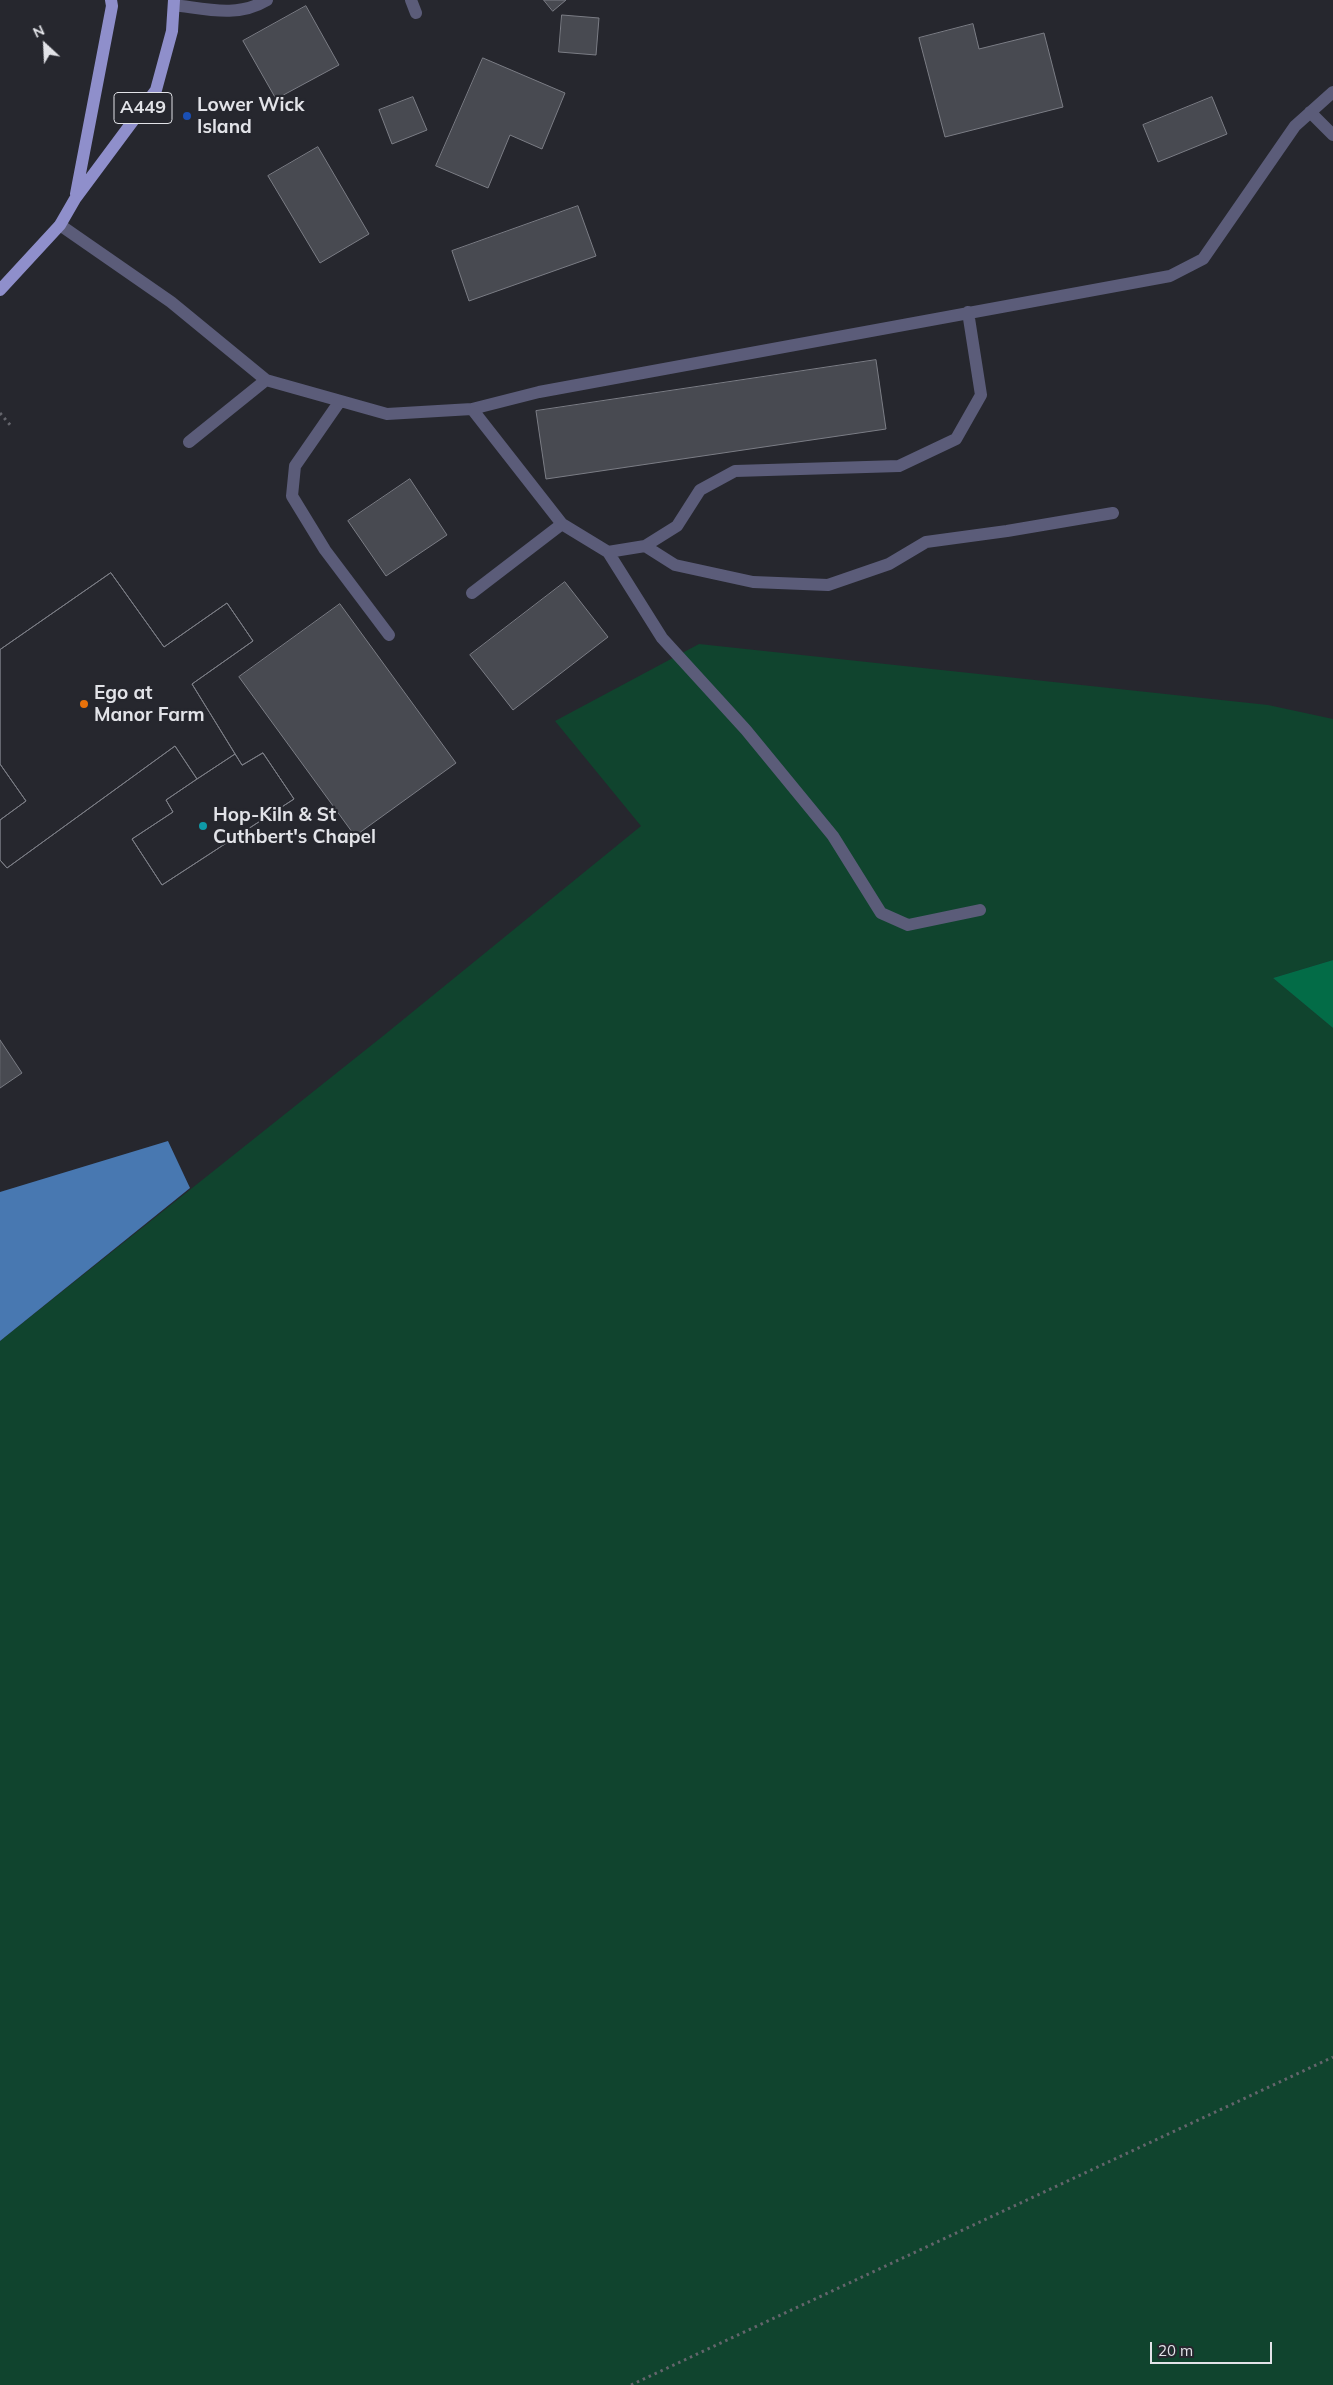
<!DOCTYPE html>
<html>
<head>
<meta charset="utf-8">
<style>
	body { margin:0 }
	#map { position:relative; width:1333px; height:2385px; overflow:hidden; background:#26272e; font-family:Mulish,sans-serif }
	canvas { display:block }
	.north { position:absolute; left:20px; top:20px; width:50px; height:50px; -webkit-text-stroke:4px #26272e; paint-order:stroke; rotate:335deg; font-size:14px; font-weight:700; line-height:20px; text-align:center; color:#e2e3e8 }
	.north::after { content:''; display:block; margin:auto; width:18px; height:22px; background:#e2e3e8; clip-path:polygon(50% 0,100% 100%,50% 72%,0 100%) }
	.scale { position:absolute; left:1150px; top:2342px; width:122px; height:22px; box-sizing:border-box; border:2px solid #e2e3e8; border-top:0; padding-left:6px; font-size:15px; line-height:18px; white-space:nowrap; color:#e2e3e8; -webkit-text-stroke:4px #26272e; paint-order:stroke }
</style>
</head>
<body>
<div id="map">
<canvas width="1333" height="2385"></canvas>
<div class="north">N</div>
<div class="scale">20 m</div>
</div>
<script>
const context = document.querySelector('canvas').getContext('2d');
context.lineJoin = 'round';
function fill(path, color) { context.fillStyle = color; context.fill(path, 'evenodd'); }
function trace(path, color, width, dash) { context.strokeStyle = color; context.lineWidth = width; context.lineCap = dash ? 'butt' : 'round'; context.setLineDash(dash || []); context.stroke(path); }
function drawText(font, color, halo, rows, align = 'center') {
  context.font = font + ' Mulish,sans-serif'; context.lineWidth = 4.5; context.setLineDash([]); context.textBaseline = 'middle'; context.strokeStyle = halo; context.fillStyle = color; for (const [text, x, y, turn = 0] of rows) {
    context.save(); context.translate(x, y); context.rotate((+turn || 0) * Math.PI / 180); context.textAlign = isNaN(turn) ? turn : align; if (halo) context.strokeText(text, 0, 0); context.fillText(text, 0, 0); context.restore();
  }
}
fill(new Path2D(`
	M 699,644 L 1268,705 L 1333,719 L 1333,960 L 1273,978 L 1333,1028 L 1333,2385 L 0,2385 L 0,1341 L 383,1036 L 641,826 L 555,721 Z`), '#10442e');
fill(new Path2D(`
	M 1333,960 L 1333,1028 L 1273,978 Z`), '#036c47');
fill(new Path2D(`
	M 168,1141 L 190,1188 L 0,1341 L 0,1192 Z`), '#4878b1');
const building = new Path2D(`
	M 544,0 L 566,0 L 553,11 Z
	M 306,6 L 339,65 L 276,99 L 243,41 Z
	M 562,15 L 599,18 L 596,55 L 559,52 Z
	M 973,24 L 979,49 L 1044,33 L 1063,107 L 945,137 L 919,38 Z
	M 483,58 L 565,93 L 542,149 L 510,135 L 488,188 L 436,166 Z
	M 413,97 L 427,130 L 392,144 L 379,110 Z
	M 1212,97 L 1227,134 L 1158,162 L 1143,125 Z
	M 318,147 L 369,234 L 320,263 L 268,176 Z
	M 578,206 L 596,256 L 469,301 L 452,251 Z
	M 876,360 L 886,429 L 546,479 L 536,411 Z
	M 410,479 L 447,535 L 386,576 L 348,521 Z
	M 111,573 L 164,647 L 227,603 L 253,641 L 192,684 L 242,765 L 263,753 L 294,799 L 162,885 L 132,839 L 173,812 L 166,800 L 197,779 L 175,746 L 7,868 L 0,860 L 0,820 L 26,801 L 0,764 L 0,650 Z
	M 111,573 L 164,647 L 227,603 L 253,641 L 192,684 L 235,754 L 197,779 L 175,746 L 7,868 L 0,860 L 0,820 L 26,801 L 0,764 L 0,650 Z
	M 565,582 L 608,637 L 513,710 L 470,655 Z
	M 340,604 L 456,763 L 355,836 L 239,677 Z
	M 263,753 L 294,799 L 162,885 L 132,839 L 173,812 L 166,800 L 197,779 L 235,754 L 242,765 Z
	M 0,1040 L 22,1073 L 0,1088 Z`);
fill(building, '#484a51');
trace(building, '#7b7d85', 1);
trace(new Path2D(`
	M 0,413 L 11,426
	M 631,2385 L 1333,2057`), '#64656c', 3, [2.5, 4]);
trace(new Path2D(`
	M 411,0 L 416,13
	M 174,5 C 207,9 237,18 267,0
	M 1310,112 L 1333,135
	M 60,225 L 171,302 L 266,380 L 189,442
	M 266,380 L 387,414 L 472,409 L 539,392 L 1170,276 L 1203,259 L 1295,126 L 1333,92
	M 340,401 L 295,466 L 292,496 L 325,550 L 389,635
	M 472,409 L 562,524 L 608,552 L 645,546 L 677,526 L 700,490 L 735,471 L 899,466 L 956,439 L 981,395 L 968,312
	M 645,546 L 675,565 L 753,582 L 828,585 L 889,564 L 926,542 L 1007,531 L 1113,513
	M 608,552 L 662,638 L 746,730 L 833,836 L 881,913 L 908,925 L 980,910
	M 472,593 L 562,524`), '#5b5c79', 12);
trace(new Path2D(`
	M 76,194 L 112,6 L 111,0
	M 0,290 L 60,225 L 75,199 L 156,90 L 172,31 L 174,0`), '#8f8fcb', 12);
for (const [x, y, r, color] of [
	[187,116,5,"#1a4fb4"],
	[84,704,5,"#e8710a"],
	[203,826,5,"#0f9aa8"]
]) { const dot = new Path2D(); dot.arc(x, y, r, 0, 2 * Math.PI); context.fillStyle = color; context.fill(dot); trace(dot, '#26272e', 2); }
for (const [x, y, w] of [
	[143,108,58]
]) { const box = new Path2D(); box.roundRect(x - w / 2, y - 15.5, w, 31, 4); context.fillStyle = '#26272e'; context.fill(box); trace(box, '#e2e3e8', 1); }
drawText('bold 18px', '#e2e3e8', null, [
	["A449",143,108]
]);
drawText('bold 19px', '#e2e3e8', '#26272e', [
	["Lower Wick",197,105],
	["Island",197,127],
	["Ego at",94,693],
	["Manor Farm",94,715],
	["Hop-Kiln & St",213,815],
	["Cuthbert's Chapel",213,837]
], 'left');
</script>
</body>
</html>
